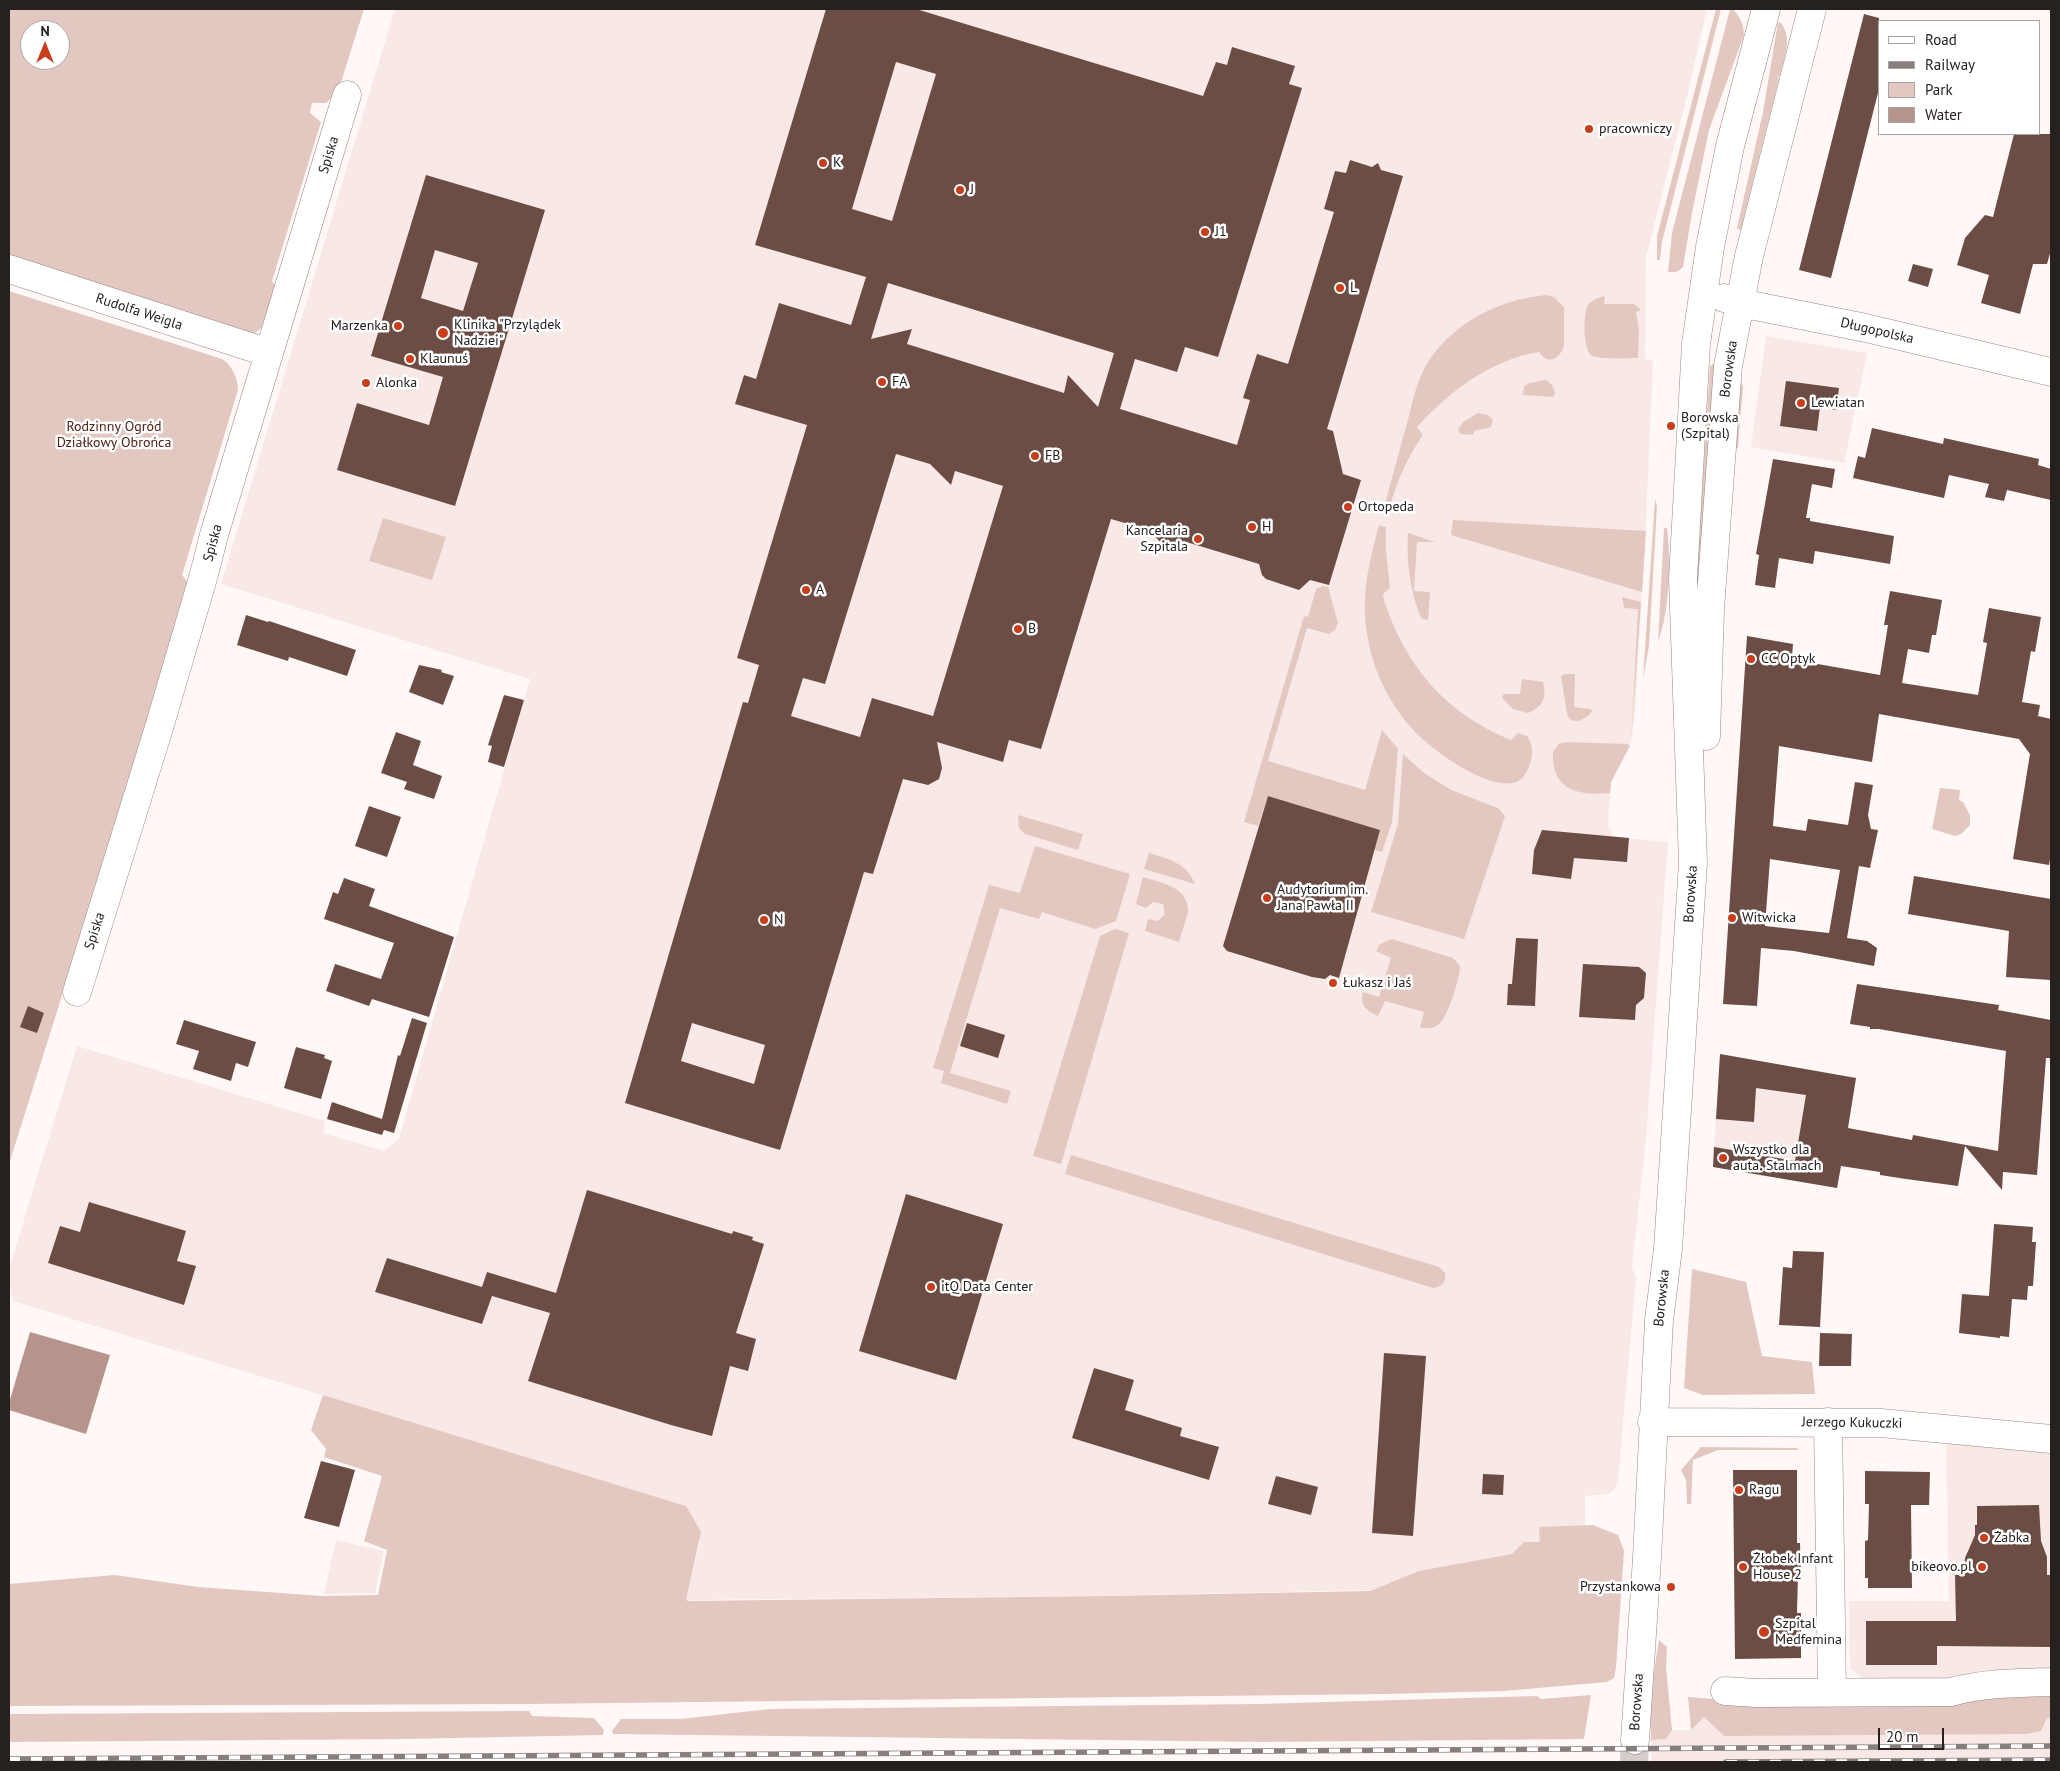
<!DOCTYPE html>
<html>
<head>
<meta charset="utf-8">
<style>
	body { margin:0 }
	#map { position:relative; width:2060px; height:1771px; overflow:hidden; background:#fff8f7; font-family:"PT Sans",sans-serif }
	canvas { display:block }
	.frame { position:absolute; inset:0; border:10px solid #26201e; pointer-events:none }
	.legend { position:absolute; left:1878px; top:20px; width:162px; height:115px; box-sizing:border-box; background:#fff; border:1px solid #a8a6a5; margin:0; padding:6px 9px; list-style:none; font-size:15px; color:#26201e }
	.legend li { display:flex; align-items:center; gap:10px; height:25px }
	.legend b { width:25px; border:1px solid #a8a6a5 }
	.north { position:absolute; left:20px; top:20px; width:50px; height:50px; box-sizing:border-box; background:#fff; border:1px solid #a8a6a5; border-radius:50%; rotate:0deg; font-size:14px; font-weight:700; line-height:20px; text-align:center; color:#26201e }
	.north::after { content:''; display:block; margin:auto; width:18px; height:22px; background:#c83e1c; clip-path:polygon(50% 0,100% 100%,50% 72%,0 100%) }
	.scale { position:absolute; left:1878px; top:1728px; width:66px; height:22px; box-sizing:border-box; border:2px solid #26201e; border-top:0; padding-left:6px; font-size:15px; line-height:18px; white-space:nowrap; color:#26201e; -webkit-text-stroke:4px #fff; paint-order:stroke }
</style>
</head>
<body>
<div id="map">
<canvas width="2060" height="1771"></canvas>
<div class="frame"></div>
<ul class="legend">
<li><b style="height:6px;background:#fff"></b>Road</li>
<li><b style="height:6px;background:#867f7e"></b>Railway</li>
<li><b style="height:14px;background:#e3c8c1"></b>Park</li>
<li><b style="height:14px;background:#b7948b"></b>Water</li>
</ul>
<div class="north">N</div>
<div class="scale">20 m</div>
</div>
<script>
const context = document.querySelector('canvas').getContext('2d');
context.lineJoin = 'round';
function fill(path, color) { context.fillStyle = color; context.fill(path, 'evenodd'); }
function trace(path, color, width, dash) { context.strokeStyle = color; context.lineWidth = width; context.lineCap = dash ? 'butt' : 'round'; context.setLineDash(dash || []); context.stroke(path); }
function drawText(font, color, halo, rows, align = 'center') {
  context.font = font + ' "PT Sans",sans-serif'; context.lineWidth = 5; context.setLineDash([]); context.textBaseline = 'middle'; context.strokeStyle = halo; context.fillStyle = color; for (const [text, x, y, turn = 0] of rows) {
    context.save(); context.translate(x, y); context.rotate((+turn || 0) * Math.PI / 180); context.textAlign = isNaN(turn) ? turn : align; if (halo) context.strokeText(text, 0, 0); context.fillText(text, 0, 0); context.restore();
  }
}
fill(new Path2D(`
	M 395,9 L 1707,9 L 1688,92 L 1646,257 L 1645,359 L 1653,360 L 1646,523 L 1635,713 L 1631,743 L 1611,782 L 1608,825 L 1613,837 L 1668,842 L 1646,1139 L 1632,1267 L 1636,1278 L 1618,1481 L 1615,1489 L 1608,1494 L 1585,1496 L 1585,1532 L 1510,1591 L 1370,1590 L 1098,1596 L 685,1600 L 700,1543 L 686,1506 L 13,1301 L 9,1281 L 9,1269 L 77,1046 L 325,1121 L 323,1133 L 384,1151 L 399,1139 L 530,679 L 221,584 Z
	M 1766,336 L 1867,353 L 1844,463 L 1751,447 Z
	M 1720,1054 L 1856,1078 L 1837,1188 L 1713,1167 Z
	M 1946,1439 L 2051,1449 L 2051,1675 L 1870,1685 L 1850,1668 L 1849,1601 L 1949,1601 Z
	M 336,1540 L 384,1551 L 375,1593 L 324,1594 Z
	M 2051,1688 L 2051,1762 L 1652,1762 L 1651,1740 L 1665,1739 L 1672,1730 L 1691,1730 L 1704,1717 Z`), '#f9e9e6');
fill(new Path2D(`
	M 9,9 L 364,9 L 338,92 L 326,103 L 312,103 L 310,113 L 321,122 L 272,281 L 278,289 C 273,306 270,328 251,334 L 9,256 ZM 30,30 L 60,30 L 60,60 L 30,60 Z
	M 1716,9 L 1721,9 L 1662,242 L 1660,260 L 1657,260 L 1657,236 Z
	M 1730,9 L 1733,9 C 1740,17 1744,24 1744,35 L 1709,130 L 1692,213 L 1683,267 C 1678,272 1675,273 1668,272 L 1672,233 Z
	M 1778,22 L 1781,23 C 1793,39 1784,58 1780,76 L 1778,76 L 1779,79 L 1741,229 L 1739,230 L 1737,228 L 1763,112 Z
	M 9,291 L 222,359 C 232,365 238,379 238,390 L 182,575 L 191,586 L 9,1164 Z
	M 1547,295 L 1554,297 L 1564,307 L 1564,346 C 1559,360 1548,365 1539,352 C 1490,360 1450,391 1417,427 L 1423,435 C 1408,456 1397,481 1390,506 L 1385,505 C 1392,477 1400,448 1408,420 C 1412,403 1416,385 1424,369 C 1448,325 1498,299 1547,295 Z
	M 1605,296 L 1604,304 L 1634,304 L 1641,310 L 1636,312 L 1639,329 L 1638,358 C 1628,358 1598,360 1591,355 C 1583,348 1583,313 1588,305 C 1592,300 1599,297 1605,296 Z
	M 1714,364 L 1716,364 L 1698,623 L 1694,618 L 1710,366 Z
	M 1546,380 L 1552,385 L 1555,393 L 1553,397 L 1523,395 L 1524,386 L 1529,383 Z
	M 1740,381 L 1743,386 L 1738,448 L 1735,449 Z
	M 1478,413 L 1488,415 L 1493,420 L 1491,427 L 1474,431 L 1473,435 L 1460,434 L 1458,430 L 1463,422 Z
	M 1655,499 L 1657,506 L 1649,646 L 1643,679 Z
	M 383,518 L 446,537 L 432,580 L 369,561 Z
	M 1453,520 L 1646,531 L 1642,592 L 1451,535 Z
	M 1379,525 L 1386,527 L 1386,551 L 1390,588 L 1383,594 L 1384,600 C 1406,667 1445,713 1511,740 L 1518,733 L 1527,736 C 1535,748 1533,758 1527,771 C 1510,809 1432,750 1415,732 C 1396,712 1381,686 1373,660 C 1358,608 1366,574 1379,525 Z
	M 1664,528 L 1667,528 C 1671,559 1670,612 1658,641 Z
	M 1408,533 L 1435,542 L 1417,542 L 1414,591 L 1430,592 L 1428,620 L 1423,619 L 1420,616 C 1410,589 1406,561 1408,533 Z
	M 1323,586 L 1328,587 L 1338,623 L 1335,630 L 1329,634 L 1307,628 L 1268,761 L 1365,790 L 1382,730 L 1398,749 L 1392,822 L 1382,852 L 1374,850 L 1380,830 L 1268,796 L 1258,826 L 1244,822 L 1304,616 L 1308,617 L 1316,589 Z
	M 1622,597 L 1641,602 L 1631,743 L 1638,609 L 1624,608 Z
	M 1565,674 L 1575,674 L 1574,707 L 1591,709 L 1592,711 C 1586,720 1572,727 1567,714 L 1561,676 Z
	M 1522,679 L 1543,682 C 1547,697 1543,707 1528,713 L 1513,709 L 1503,699 L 1502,696 L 1505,694 L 1520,694 Z
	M 1565,742 L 1627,744 L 1630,746 L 1611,782 L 1610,793 C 1577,796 1551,790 1553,751 L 1559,744 Z
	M 1403,754 L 1424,773 L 1451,790 L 1498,808 L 1505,816 L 1464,939 L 1371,912 L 1398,824 Z
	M 1940,788 L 1960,790 L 1959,800 L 1963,802 L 1970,815 L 1970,825 L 1961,834 L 1955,836 L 1932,829 Z
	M 1018,815 L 1083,834 L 1078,850 L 1025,834 L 1019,828 Z
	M 1035,846 L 1130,874 L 1116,921 L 1095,929 L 1042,912 L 1039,919 L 1000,908 L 950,1073 L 1011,1091 L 1007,1104 L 941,1083 L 944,1071 L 933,1068 L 989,885 L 1020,893 Z
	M 1149,853 C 1169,859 1187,863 1195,884 L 1144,869 Z
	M 1143,877 C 1162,883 1189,887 1188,912 L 1179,942 L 1145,931 L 1148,919 L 1158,921 L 1165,914 L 1163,904 L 1153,902 L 1146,908 L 1136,904 Z
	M 1115,929 L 1129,933 L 1061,1164 L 1033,1156 L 1100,936 Z
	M 1392,939 L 1453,958 L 1460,966 C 1460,978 1448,1017 1439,1024 C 1433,1029 1427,1029 1420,1027 L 1424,1012 L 1385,1001 L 1378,1016 C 1368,1012 1359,1005 1363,992 L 1379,997 L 1391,958 L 1376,951 L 1380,944 Z
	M 1071,1155 L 1439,1267 L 1445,1273 C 1447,1281 1442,1287 1433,1288 L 1065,1174 Z
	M 1692,1269 L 1746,1282 L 1762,1356 L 1812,1362 L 1815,1394 L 1703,1395 L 1684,1388 Z
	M 323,1395 L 686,1506 L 701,1532 L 686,1600 L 689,1601 L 1108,1596 L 1370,1591 L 1419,1571 L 1512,1554 L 1524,1542 L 1540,1542 L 1539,1527 L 1593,1525 L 1618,1535 L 1624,1551 L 1616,1668 L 1614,1678 L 1607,1682 L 1504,1691 L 1385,1694 L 529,1704 L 9,1706 L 9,1584 L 115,1575 L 198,1587 L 322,1596 L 378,1595 L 387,1550 L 364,1541 L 382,1476 L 324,1457 L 326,1449 L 311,1430 Z
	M 1701,1447 L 1797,1448 L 1799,1450 L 1718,1450 L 1693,1460 L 1691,1504 L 1687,1504 L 1686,1480 L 1681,1470 Z
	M 1659,1640 L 1667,1647 L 1666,1667 L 1672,1730 L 1666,1739 L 1651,1740 C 1650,1706 1653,1674 1659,1640 Z
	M 2051,1688 L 2051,1718 L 2047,1718 L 2041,1731 L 2027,1734 L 1724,1736 L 1704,1717 L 1691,1730 L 1688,1697 L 1726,1700 Z
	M 1591,1695 L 1584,1739 L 1263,1742 L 613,1734 L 612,1731 L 621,1719 L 680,1719 L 770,1709 L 1258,1704 L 1537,1696 L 1541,1699 Z
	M 529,1711 L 532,1716 L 594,1718 L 604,1730 L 603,1735 L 405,1739 L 9,1742 L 9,1714 Z`), '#e3c8c1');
fill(new Path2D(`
	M 30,1332 L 110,1355 L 86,1434 L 9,1410 L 9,1403 Z`), '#b7948b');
fill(new Path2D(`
	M 826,9 L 916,9 L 1203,96 L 1216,62 L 1227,65 L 1232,47 L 1295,66 L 1289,84 L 1302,88 L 1218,357 L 1185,347 L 1177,372 L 1135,359 L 1120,409 L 1237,445 L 1250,400 L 1243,398 L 1257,354 L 1288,364 L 1334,212 L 1324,209 L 1335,171 L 1346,173 L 1350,160 L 1372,167 L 1378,163 L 1381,170 L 1403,176 L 1327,429 L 1333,431 L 1343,474 L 1361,480 L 1329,585 L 1310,580 L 1299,590 L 1266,579 L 1262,575 L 1259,564 L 1183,541 L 1164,546 L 1149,530 L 1111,519 L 1041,749 L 1009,740 L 1003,762 L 937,742 L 942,768 L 939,779 L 928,785 L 903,779 L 873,874 L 864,872 L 780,1150 L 625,1103 L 743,702 L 748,703 L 759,665 L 737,658 L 807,425 L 735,404 L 744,375 L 756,379 L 779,303 L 851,325 L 866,277 L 755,245 ZM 896,62 L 936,74 L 892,221 L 852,209 ZM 888,283 L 1114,353 L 1098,407 L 1068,375 L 1064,393 L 907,344 L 912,329 L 871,339 ZM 896,454 L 930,464 L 951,485 L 955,471 L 1003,486 L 933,716 L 872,698 L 860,737 L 791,716 L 803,678 L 825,684 ZM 692,1023 L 765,1045 L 754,1084 L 681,1061 Z
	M 1864,14 L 1879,18 L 1879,89 L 1831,278 L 1799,270 Z
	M 2014,134 L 2051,134 L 2051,250 L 2047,264 L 2033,264 L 2020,314 L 1981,303 L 1989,275 L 1957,265 L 1965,238 L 1985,215 L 1993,217 Z
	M 426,175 L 545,210 L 455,506 L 337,470 L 357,403 L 429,425 L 443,377 L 371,356 ZM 435,250 L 478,263 L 463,311 L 421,298 Z
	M 1913,264 L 1933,269 L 1928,287 L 1908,281 Z
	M 1786,381 L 1839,388 L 1836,410 L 1820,407 L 1817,431 L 1780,426 Z
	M 1872,428 L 1943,444 L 1944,438 L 2039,459 L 2038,465 L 2051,469 L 2051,500 L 2007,490 L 2004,501 L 1985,497 L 1989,484 L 1949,475 L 1944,498 L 1853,478 L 1858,456 L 1865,458 Z
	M 1773,459 L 1835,469 L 1832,488 L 1812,484 L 1806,518 L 1810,518 L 1810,521 L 1894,536 L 1890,564 L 1815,551 L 1813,564 L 1779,558 L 1775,588 L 1755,585 L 1759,555 L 1756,554 Z
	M 1890,591 L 1942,600 L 1936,635 L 1932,635 L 1929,653 L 1908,649 L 1902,683 L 1978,695 L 1987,643 L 1983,642 L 1989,608 L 2041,617 L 2035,652 L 2031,651 L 2022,702 L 2040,705 L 2038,716 L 2051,719 L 2051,854 L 2049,865 L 2013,859 L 2030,754 L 2019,739 L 1879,714 L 1872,762 L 1779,746 L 1773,826 L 1806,831 L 1808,819 L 1848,825 L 1855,782 L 1873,785 L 1868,815 L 1871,829 L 1878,830 L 1870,868 L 1859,866 L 1847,938 L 1867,941 L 1877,948 L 1874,966 L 1794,951 L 1761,948 L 1757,1006 L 1723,1004 L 1747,636 L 1793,644 L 1792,657 L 1812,660 L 1812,663 L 1880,675 L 1888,625 L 1884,625 ZM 1770,859 L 1840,870 L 1829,933 L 1765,926 Z
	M 246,615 L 268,622 L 269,621 L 356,650 L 347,676 L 289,657 L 288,661 L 237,645 Z
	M 419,665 L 442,670 L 441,672 L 454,676 L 443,705 L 409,692 Z
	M 504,695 L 524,700 L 504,767 L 488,762 L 492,746 L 488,745 Z
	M 396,732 L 421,741 L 413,765 L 442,776 L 434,799 L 404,789 L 407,782 L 381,773 Z
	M 1268,796 L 1380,830 L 1339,978 L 1330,975 L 1325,979 L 1312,977 L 1227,951 L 1223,946 Z
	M 369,806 L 401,817 L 387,857 L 355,846 Z
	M 1542,830 L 1629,838 L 1627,862 L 1574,858 L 1571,879 L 1532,874 L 1534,850 Z
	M 1914,876 L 2051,899 L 2050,980 L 2006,977 L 2009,931 L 1908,914 Z
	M 344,878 L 375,889 L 369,906 L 454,937 L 429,1017 L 372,999 L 369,1006 L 326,991 L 335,964 L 381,979 L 394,943 L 324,919 L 333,892 L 338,894 Z
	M 1516,938 L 1538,939 L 1535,1006 L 1507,1005 L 1508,984 L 1512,984 Z
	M 1583,964 L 1639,967 L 1646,973 L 1644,998 L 1636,1005 L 1635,1020 L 1579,1017 Z
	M 1857,984 L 1999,1005 L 1998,1010 L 2051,1020 L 2051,1058 L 2046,1058 L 2037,1175 L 2003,1172 L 2002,1190 L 1965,1146 L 1958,1186 L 1906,1179 L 1880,1175 L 1880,1172 L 1841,1166 L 1837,1188 L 1713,1167 L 1714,1147 L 1795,1161 L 1806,1095 L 1756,1088 L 1754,1122 L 1716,1119 L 1720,1054 L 1856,1078 L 1848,1128 L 1912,1140 L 1913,1135 L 1998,1151 L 2006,1051 L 1879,1029 L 1870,1029 L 1870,1027 L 1850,1024 Z
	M 28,1006 L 44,1013 L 37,1033 L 20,1027 Z
	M 412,1018 L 427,1023 L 394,1133 L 384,1130 L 382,1135 L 327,1119 L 332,1102 L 382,1119 L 398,1055 L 400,1056 Z
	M 184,1020 L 256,1042 L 248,1067 L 236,1063 L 231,1081 L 193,1069 L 199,1051 L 176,1044 Z
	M 967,1023 L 1005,1035 L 998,1058 L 960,1046 Z
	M 296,1047 L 325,1055 L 324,1058 L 332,1061 L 321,1099 L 284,1088 Z
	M 587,1190 L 732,1234 L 733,1231 L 753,1237 L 752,1240 L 764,1244 L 736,1333 L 756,1339 L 748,1371 L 730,1366 L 712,1436 L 671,1425 L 528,1381 L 550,1313 L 492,1296 L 482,1324 L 375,1292 L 387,1258 L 482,1287 L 487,1272 L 556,1293 Z
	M 906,1194 L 1003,1224 L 956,1380 L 859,1351 Z
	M 89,1202 L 186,1231 L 177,1261 L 196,1266 L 184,1305 L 48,1263 L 60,1226 L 80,1232 Z
	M 1994,1224 L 2033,1227 L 2032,1242 L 2036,1242 L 2033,1286 L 2028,1286 L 2027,1300 L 2012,1299 L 2009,1337 L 2000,1336 L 2000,1338 L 1959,1333 L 1962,1294 L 1989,1296 Z
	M 1793,1251 L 1824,1252 L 1820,1327 L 1779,1325 L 1783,1267 L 1792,1268 Z
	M 1820,1333 L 1852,1334 L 1851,1366 L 1819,1366 Z
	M 1384,1353 L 1426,1356 L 1413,1536 L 1372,1533 Z
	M 1094,1368 L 1134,1380 L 1125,1410 L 1182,1428 L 1180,1436 L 1219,1447 L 1209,1480 L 1072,1438 Z
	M 321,1461 L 355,1470 L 339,1527 L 304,1518 Z
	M 1733,1470 L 1797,1470 L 1797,1543 L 1800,1543 L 1801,1573 L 1798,1573 L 1797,1613 L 1801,1613 L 1801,1658 L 1735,1659 Z
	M 1865,1471 L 1930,1472 L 1929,1505 L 1911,1505 L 1912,1588 L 1868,1588 L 1868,1578 L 1865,1578 L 1865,1541 L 1868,1540 L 1869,1504 L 1865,1504 Z
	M 1483,1474 L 1504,1475 L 1503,1495 L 1482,1494 Z
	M 1276,1476 L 1318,1487 L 1311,1515 L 1268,1504 Z
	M 2039,1505 L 2041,1541 L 2047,1557 L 2047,1575 L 2051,1575 L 2051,1647 L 1937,1646 L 1937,1665 L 1866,1665 L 1866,1621 L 1956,1621 L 1955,1575 L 1964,1575 L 1965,1558 L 1975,1535 L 1975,1525 L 1977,1525 L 1977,1506 Z`), '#6c4d45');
trace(new Path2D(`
	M 1634,1762 L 1635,1740`), '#d4cdcc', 28, [28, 14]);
const minor = new Path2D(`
	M 9,269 L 269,353
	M 1724,298 L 1740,303 L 1866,328 L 2051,372
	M 1706,736 L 1710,609 L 1728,366 L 1749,256 L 1812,9
	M 77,992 L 158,731 L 203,578 L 214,535 L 347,95
	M 1652,1422 L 1881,1423 L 2051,1439
	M 1828,1422 L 1832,1692
	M 1725,1691 L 1756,1693 L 1951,1692 C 1983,1683 2018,1683 2051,1682
	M 1635,1740 L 1647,1558 L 1659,1320 L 1668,1249 L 1693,863 L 1683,579 L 1696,344 L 1710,247 L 1730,146 L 1766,9`);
trace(minor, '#968783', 29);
trace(minor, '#fff', 28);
const rail = new Path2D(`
	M 9,1759 L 2051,1746
	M 1726,1762 L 2051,1760`);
trace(rail, '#867f7e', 5.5);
trace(rail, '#fff', 4, [11]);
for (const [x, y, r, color] of [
	[1589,129,5,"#c83e1c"],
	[823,163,5,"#c83e1c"],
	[960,190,5,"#c83e1c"],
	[1205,232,5,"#c83e1c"],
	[1340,288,5,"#c83e1c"],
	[398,326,5,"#c83e1c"],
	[443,333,6,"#c83e1c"],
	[410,359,5,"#c83e1c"],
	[882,382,5,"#c83e1c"],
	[366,383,5,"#c83e1c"],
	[1801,403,5,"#c83e1c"],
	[1671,426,5,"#c83e1c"],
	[1035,456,5,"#c83e1c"],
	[1348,507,5,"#c83e1c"],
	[1252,527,5,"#c83e1c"],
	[1198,539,5,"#c83e1c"],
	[806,590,5,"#c83e1c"],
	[1018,629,5,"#c83e1c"],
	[1751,659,5,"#c83e1c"],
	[1267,898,5,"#c83e1c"],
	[1732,918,5,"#c83e1c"],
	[764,920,5,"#c83e1c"],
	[1333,983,5,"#c83e1c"],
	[1723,1158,5,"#c83e1c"],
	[931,1287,5,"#c83e1c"],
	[1739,1490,5,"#c83e1c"],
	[1984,1538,5,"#c83e1c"],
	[1743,1567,5,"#c83e1c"],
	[1982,1567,5,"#c83e1c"],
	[1671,1587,5,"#c83e1c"],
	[1764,1632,6,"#c83e1c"]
]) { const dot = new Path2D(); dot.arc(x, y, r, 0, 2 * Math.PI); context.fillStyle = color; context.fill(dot); trace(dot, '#fff', 2); }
drawText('14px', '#26201e', '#fff', [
	["pracowniczy",1599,129],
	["K",833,163],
	["J",970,190],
	["J1",1215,232],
	["L",1350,288],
	["Klinika \"Przylądek",454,325],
	["Nadziei\"",454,341],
	["Marzenka",388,326,"right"],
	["Klaunuś",420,359],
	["FA",892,382],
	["Alonka",376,383],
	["Lewiatan",1811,403],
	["Borowska",1681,418],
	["(Szpital)",1681,434],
	["FB",1045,456],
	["Ortopeda",1358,507],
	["H",1262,527],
	["Kancelaria",1188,531,"right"],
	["Szpitala",1188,547,"right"],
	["A",816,590],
	["B",1028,629],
	["CC Optyk",1761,659],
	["Audytorium im.",1277,890],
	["Jana Pawła II",1277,906],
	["Witwicka",1742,918],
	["N",774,920],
	["Łukasz i Jaś",1343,983],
	["Wszystko dla",1733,1150],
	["auta. Stalmach",1733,1166],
	["itQ Data Center",941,1287],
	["Ragu",1749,1490],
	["Żabka",1994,1538],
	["Żłobek Infant",1753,1559],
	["House 2",1753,1575],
	["bikeovo.pl",1972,1567,"right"],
	["Przystankowa",1661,1587,"right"],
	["Szpital",1775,1624],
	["Medfemina",1775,1640]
], 'left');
drawText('14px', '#26201e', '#fff', [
	["Spiska",329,155,-73],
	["Rudolfa Weigla",139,312,18],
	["Długopolska",1877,331,13],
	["Borowska",1729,369,-82],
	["Spiska",213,543,-75],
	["Borowska",1691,894,-86],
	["Spiska",95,931,-72],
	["Borowska",1662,1298,-84],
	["Jerzego Kukuczki",1852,1423,1],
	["Borowska",1637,1702,-86]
]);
drawText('14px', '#502015', '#fff', [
	["Rodzinny Ogród",114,427],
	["Działkowy Obrońca",114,443]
]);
</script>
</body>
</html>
